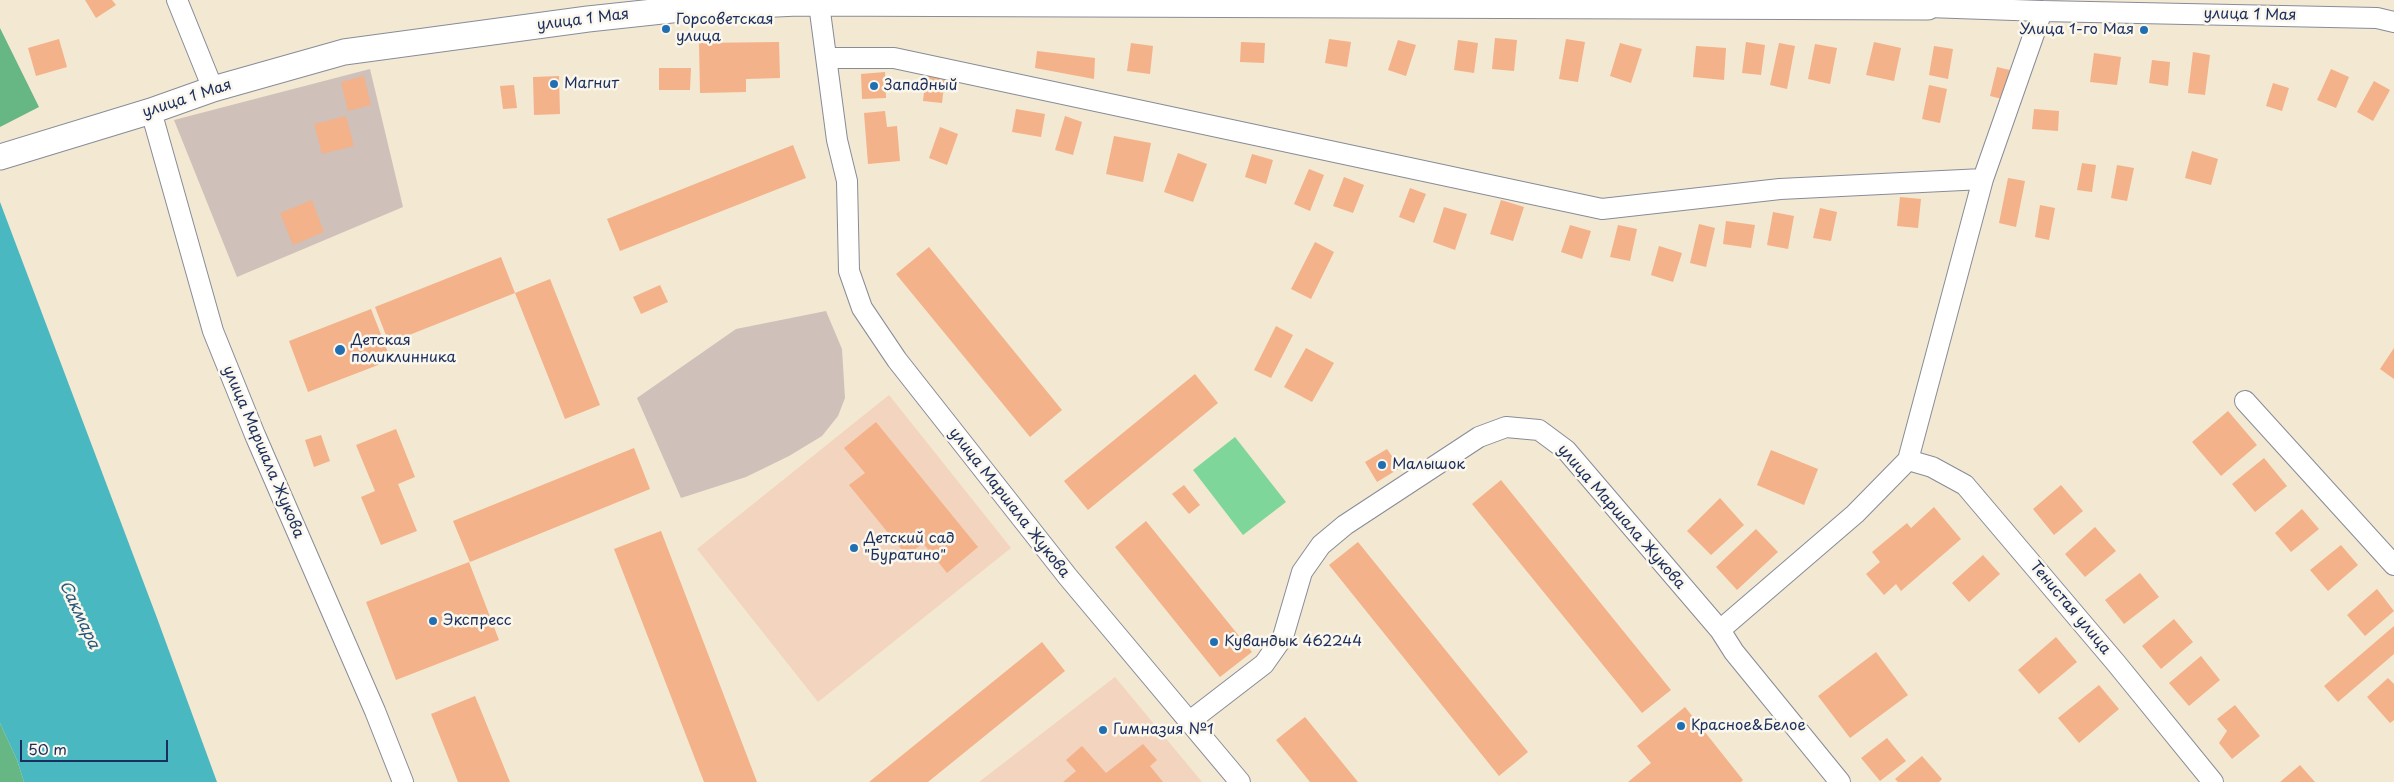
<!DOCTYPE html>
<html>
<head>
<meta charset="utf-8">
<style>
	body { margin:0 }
	#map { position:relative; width:2394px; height:782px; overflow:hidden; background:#f3e8d1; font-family:"Playpen Sans",sans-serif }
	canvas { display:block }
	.scale { position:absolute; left:20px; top:740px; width:148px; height:22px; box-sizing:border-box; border:2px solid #1b2f5e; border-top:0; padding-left:6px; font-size:15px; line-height:18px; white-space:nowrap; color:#1b2f5e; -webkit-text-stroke:4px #fbf7ec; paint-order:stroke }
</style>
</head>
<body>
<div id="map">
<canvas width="2394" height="782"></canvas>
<div class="scale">50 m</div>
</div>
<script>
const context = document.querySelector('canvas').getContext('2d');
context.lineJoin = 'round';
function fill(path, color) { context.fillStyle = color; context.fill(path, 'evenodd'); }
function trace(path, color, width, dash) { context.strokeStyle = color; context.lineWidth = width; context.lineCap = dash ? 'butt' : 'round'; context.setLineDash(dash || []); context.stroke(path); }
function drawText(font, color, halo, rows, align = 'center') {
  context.font = font + ' "Playpen Sans",sans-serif'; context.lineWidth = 5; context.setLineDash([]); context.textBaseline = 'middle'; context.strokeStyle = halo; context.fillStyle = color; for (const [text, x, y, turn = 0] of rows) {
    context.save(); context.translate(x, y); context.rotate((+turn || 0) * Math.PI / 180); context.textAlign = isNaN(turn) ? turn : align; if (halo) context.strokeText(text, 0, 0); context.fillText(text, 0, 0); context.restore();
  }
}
fill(new Path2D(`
	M 889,395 L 1011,548 L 818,702 L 697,549 Z
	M 1115,677 L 1202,782 L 979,782 Z`), '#f3d4be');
fill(new Path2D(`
	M 370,69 L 403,207 L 237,277 L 174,120 Z
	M 826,311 L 842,349 L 845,398 L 838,416 L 822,436 L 789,456 L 746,477 L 681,498 L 637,398 L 736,329 Z`), '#cfc0ba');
fill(new Path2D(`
	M 1235,437 L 1286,502 L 1243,535 L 1193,470 Z`), '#7ed69b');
fill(new Path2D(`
	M 0,28 L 39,107 L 0,127 Z
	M 0,723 L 17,760 L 24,782 L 0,782 Z`), '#66b783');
fill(new Path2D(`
	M 0,202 L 157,618 L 217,782 L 24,782 L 17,760 L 0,723 Z`), '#49b8c1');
fill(new Path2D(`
	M 85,0 L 112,0 L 116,5 L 96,18 Z
	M 1495,38 L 1517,40 L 1514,71 L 1492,69 Z
	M 59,39 L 67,67 L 36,76 L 28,48 Z
	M 1329,39 L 1351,42 L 1347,67 L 1325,63 Z
	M 1566,39 L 1585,42 L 1578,82 L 1559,79 Z
	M 1398,40 L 1416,45 L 1406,76 L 1388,70 Z
	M 1458,40 L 1478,43 L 1474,73 L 1454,70 Z
	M 779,42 L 780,78 L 746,79 L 746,92 L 700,93 L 699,43 Z
	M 1241,42 L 1265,43 L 1264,63 L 1240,62 Z
	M 1746,42 L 1765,45 L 1761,75 L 1742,73 Z
	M 1874,42 L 1901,48 L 1894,81 L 1866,75 Z
	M 1131,43 L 1153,46 L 1150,74 L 1127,71 Z
	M 1620,43 L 1642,49 L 1631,83 L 1610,76 Z
	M 1779,43 L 1795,46 L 1787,89 L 1770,85 Z
	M 1815,44 L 1837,48 L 1830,84 L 1808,79 Z
	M 1696,46 L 1726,48 L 1724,80 L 1693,77 Z
	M 1934,46 L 1953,49 L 1948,79 L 1929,75 Z
	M 1037,51 L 1095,58 L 1094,79 L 1035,68 Z
	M 2193,52 L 2210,55 L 2205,95 L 2188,93 Z
	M 2094,53 L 2121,57 L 2117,85 L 2090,82 Z
	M 2152,60 L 2170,62 L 2168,86 L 2149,83 Z
	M 1997,67 L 2010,70 L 2002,99 L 1990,96 Z
	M 659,68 L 691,68 L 690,90 L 659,90 Z
	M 2331,69 L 2349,77 L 2336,108 L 2317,100 Z
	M 885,72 L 886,98 L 862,99 L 861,74 Z
	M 926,75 L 945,78 L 942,103 L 923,101 Z
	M 364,76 L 371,105 L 348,111 L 341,82 Z
	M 559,76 L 560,114 L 534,115 L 533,77 Z
	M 2374,81 L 2390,90 L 2373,121 L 2357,112 Z
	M 2273,83 L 2289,88 L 2282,111 L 2266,106 Z
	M 514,85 L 517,108 L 503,109 L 500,86 Z
	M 1929,85 L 1947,89 L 1940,123 L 1922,119 Z
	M 1016,109 L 1045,114 L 1041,137 L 1012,132 Z
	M 2034,109 L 2059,111 L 2058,131 L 2032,129 Z
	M 885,111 L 887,127 L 897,126 L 900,161 L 868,164 L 864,113 Z
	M 346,116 L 354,146 L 322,154 L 314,124 Z
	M 1065,116 L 1082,122 L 1073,155 L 1055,150 Z
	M 940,127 L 958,134 L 947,165 L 929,158 Z
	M 1114,136 L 1151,143 L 1143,182 L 1106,174 Z
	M 793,145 L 806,178 L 620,251 L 607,219 Z
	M 2192,151 L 2218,159 L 2211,185 L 2185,178 Z
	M 1178,153 L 1207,164 L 1193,202 L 1164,192 Z
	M 1252,154 L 1273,160 L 1266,184 L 1245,177 Z
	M 2082,163 L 2096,165 L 2092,192 L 2077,190 Z
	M 2117,165 L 2134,168 L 2127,201 L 2111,198 Z
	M 1309,169 L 1324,175 L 1310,211 L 1294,204 Z
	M 1344,177 L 1364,185 L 1353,213 L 1333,206 Z
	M 2008,178 L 2025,181 L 2016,227 L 1999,223 Z
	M 1410,188 L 1426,194 L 1414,223 L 1399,217 Z
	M 1900,197 L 1921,199 L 1918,228 L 1897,226 Z
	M 312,200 L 324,232 L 293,245 L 280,213 Z
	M 1501,200 L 1524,207 L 1513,241 L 1490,234 Z
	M 2040,205 L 2055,208 L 2049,240 L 2035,237 Z
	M 1444,207 L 1467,214 L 1455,250 L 1433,242 Z
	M 1820,208 L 1837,212 L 1831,241 L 1813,238 Z
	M 1773,212 L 1794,216 L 1788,249 L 1767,245 Z
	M 1726,221 L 1755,225 L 1751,248 L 1723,244 Z
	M 1699,224 L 1715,228 L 1706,267 L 1690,263 Z
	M 1570,225 L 1591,231 L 1582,259 L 1561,252 Z
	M 1618,225 L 1637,229 L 1630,261 L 1610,257 Z
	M 1315,242 L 1334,252 L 1311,299 L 1291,289 Z
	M 1659,246 L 1682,253 L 1673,282 L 1651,275 Z
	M 929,247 L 1062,410 L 1030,437 L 896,274 Z
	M 501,257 L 515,293 L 550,279 L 600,405 L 565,419 L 515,293 L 389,343 L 375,307 Z
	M 660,285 L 668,302 L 641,314 L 633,297 Z
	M 371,309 L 391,360 L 308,392 L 289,341 Z
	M 1276,326 L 1293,335 L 1271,378 L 1254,370 Z
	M 1306,348 L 1334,363 L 1312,402 L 1284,387 Z
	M 2394,348 L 2394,379 L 2380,369 Z
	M 1195,374 L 1218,403 L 1088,510 L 1064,481 Z
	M 2228,411 L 2257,445 L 2221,476 L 2192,442 Z
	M 876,422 L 978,547 L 947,573 L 923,543 L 907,556 L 849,485 L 865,473 L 844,448 Z
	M 396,429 L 415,477 L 398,484 L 417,531 L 381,545 L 361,497 L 375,491 L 356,445 Z
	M 321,435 L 330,461 L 314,467 L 305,440 Z
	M 634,448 L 650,489 L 470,562 L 453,521 Z
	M 1387,449 L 1400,468 L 1377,482 L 1365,462 Z
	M 1771,450 L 1818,469 L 1804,505 L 1757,485 Z
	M 2264,458 L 2287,486 L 2255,512 L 2232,484 Z
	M 1501,480 L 1671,690 L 1642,713 L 1472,504 Z
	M 1184,485 L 1200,505 L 1189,514 L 1172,494 Z
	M 2061,485 L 2083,511 L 2054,535 L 2033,509 Z
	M 1720,498 L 1744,525 L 1711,555 L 1687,531 Z
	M 1934,507 L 1961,539 L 1901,591 L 1896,584 L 1884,595 L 1866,574 L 1880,562 L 1872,552 L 1907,523 L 1911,528 Z
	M 2302,509 L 2319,529 L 2291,552 L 2275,533 Z
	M 1146,521 L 1252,652 L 1220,677 L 1115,547 Z
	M 2095,527 L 2116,551 L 2085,577 L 2065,554 Z
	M 1756,529 L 1778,552 L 1737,590 L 1716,567 Z
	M 661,531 L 757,782 L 704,782 L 614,549 Z
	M 1358,542 L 1528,752 L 1499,776 L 1329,565 Z
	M 2341,545 L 2358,565 L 2328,591 L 2310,570 Z
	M 1983,555 L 2000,574 L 1969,602 L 1952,583 Z
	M 469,562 L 499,640 L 396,680 L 366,602 Z
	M 2140,573 L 2159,597 L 2124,624 L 2105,600 Z
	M 2377,589 L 2394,611 L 2365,636 L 2347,615 Z
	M 2174,619 L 2193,642 L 2161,669 L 2142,646 Z
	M 2394,626 L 2394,654 L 2338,702 L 2324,686 Z
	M 2056,637 L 2077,662 L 2039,694 L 2018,670 Z
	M 1042,642 L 1065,671 L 928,782 L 869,782 Z
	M 1876,652 L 1908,695 L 1850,738 L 1818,696 Z
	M 2201,656 L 2220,680 L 2189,706 L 2169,683 Z
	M 2388,678 L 2394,684 L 2394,720 L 2390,723 L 2367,697 Z
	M 2099,685 L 2119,709 L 2079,743 L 2058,718 Z
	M 475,696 L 510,782 L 458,782 L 431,714 Z
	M 2235,705 L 2260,736 L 2232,759 L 2219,743 L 2227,731 L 2217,719 Z
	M 1685,707 L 1743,780 L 1741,782 L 1628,782 L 1651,763 L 1637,746 Z
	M 1305,717 L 1358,782 L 1310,782 L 1276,740 Z
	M 1887,738 L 1906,761 L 1880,781 L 1861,758 Z
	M 1143,744 L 1157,760 L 1150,766 L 1163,782 L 1063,782 L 1076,771 L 1066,760 L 1082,746 L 1106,773 Z
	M 1922,756 L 1942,779 L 1939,782 L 1898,782 L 1895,779 Z
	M 2300,765 L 2315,782 L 2280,782 Z`), '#f3b289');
const minor = new Path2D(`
	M 177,0 L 213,89
	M 819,4 L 837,140 L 847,181 L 849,271 L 862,308 L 897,360 L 1068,577 L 1240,782
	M 1928,7 L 2042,11 L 2377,18 L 2394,22
	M 827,58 L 894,58 L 1602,209 L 1780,189 L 1983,179
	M 151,111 L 213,331 L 255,435 L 375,711 L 403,782
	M 2245,401 L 2394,565
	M 1908,460 L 1932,467 L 1965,485 L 2116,663 L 2213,782
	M 1720,630 L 1855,514 L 1908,460 L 1983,179 L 2042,11
	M 1190,721 L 1264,664 L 1283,637 L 1302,572 L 1321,545 L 1345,525 L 1479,437 L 1506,427 L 1539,430 L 1566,450 L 1720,630 L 1734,652 L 1840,782`);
const major = new Path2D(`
	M 0,157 L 151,111 L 213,89 L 344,52 L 588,19 L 690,8 L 798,3 L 1928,7 L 1928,0`);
trace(minor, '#878c98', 22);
trace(major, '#878c98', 27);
trace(minor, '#fff', 20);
trace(major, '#fff', 25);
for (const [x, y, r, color] of [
	[666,29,5,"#1f6fb2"],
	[2144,30,5,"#1f6fb2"],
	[554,84,5,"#1f6fb2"],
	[874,86,5,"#1f6fb2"],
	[340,350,6,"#1f6fb2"],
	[1382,465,5,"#1f6fb2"],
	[854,548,5,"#1f6fb2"],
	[433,621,5,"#1f6fb2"],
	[1214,642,5,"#1f6fb2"],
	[1681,726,5,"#1f6fb2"],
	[1103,730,5,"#1f6fb2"]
]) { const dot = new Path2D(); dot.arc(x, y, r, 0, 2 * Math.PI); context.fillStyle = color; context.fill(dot); trace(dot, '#fbf7ec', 2); }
drawText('15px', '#1b2f5e', '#fbf7ec', [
	["улица 1 Мая",2250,15,1],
	["улица 1 Мая",583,20,-7],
	["улица 1 Мая",187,99,-18],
	["улица Маршала Жукова",263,452,67],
	["улица Маршала Жукова",1009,503,52],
	["улица Маршала Жукова",1621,517,49],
	["Тенистая улица",2070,608,50]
]);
drawText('15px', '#1b2f5e', '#fbf7ec', [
	["Горсоветская",676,20],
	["улица",676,37],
	["Улица 1-го Мая",2134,30,"right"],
	["Магнит",564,84],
	["Западный",884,86],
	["Детская",351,341],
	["поликлинника",351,358],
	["Малышок",1392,465],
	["Детский сад",864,539],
	["\"Буратино\"",864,556],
	["Экспресс",443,621],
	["Кувандык 462244",1224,642],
	["Красное&Белое",1691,726],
	["Гимназия №1",1113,730]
], 'left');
drawText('italic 16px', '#29587c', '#fbf7ec', [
	["Сакмара",79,615,65]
]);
</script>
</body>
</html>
